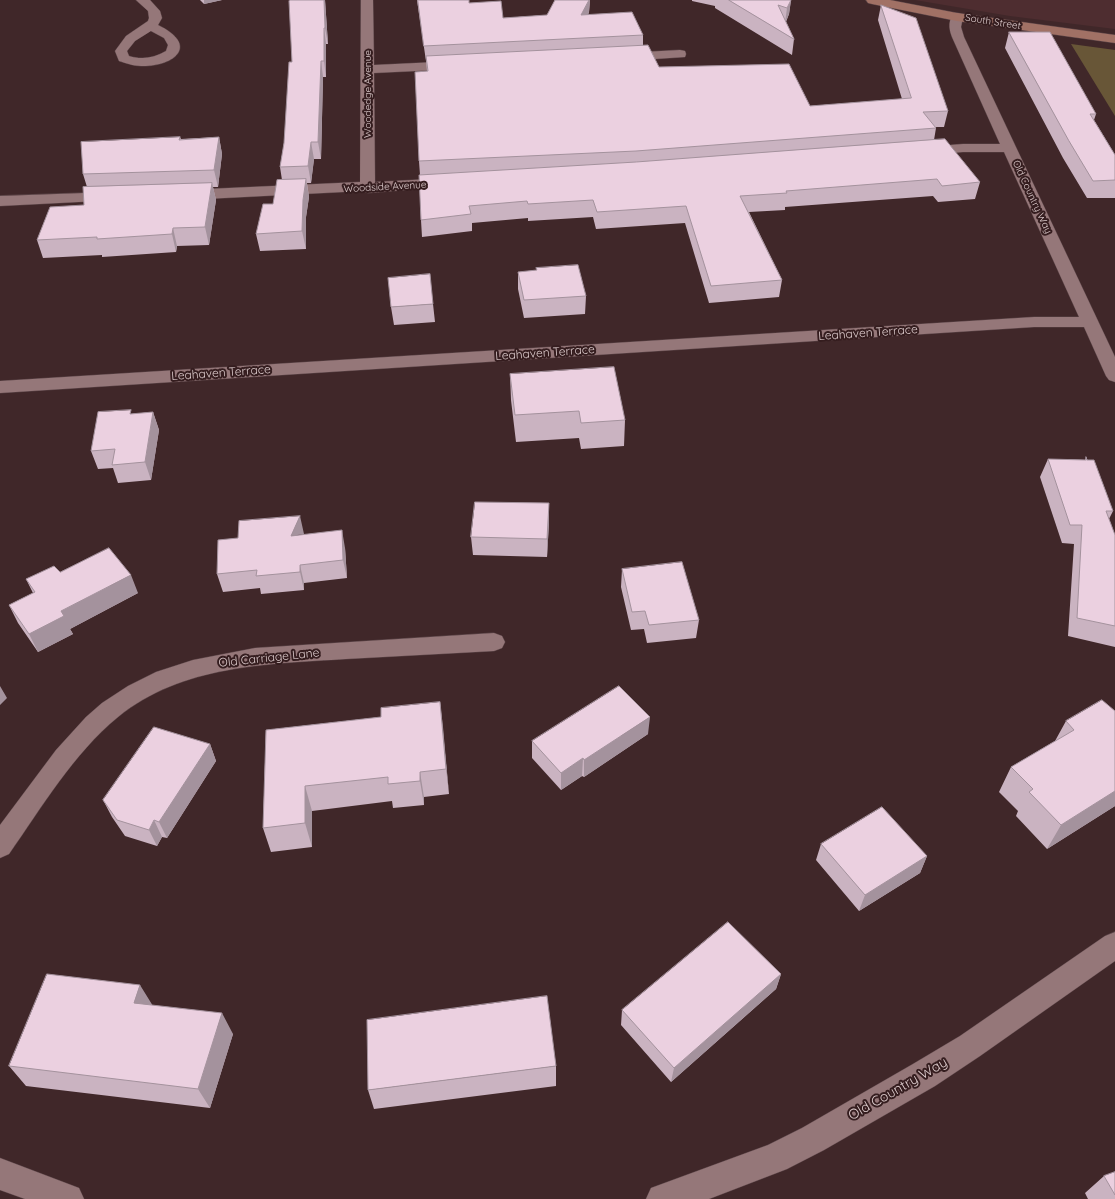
<!DOCTYPE html>
<html>
<head>
<meta charset="utf-8">
<style>
	body { margin:0 }
	canvas { display:block; background:#402729 }
</style>
</head>
<body>
<canvas width="1115" height="1199"></canvas>
<script>
const context = document.querySelector('canvas').getContext('2d');
context.lineJoin = 'round';
function fill(path, color) { context.fillStyle = color; context.fill(path, 'evenodd'); }
function trace(path, color, width, dash) { context.strokeStyle = color; context.lineWidth = width; context.lineCap = dash ? 'butt' : 'round'; context.setLineDash(dash || []); context.stroke(path); }
function drawText(font, color, halo, rows, align = 'center') {
  context.font = font + ' Quicksand,sans-serif'; context.lineWidth = 4; context.setLineDash([]); context.textBaseline = 'middle'; context.strokeStyle = halo; context.fillStyle = color; for (const [text, x, y, turn = 0] of rows) {
    context.save(); context.translate(x, y); context.rotate((+turn || 0) * Math.PI / 180); context.textAlign = isNaN(turn) ? turn : align; if (halo) context.strokeText(text, 0, 0); context.fillText(text, 0, 0); context.restore();
  }
}
fill(new Path2D(`
	M 915,0 L 1115,0 L 1115,29 L 1010,16 Z`), '#4e2d30');
fill(new Path2D(`
	M 1071,44 L 1115,50 L 1115,116 Z`), '#685637');
const minor = new Path2D(`
	M 136,0 L 150,0 L 160,11 L 162,18 L 158,25 C 201,46 173,67 141,66 C 133,66 126,63 119,61 L 115,51 L 126,36 L 148,21 L 149,18 L 148,11 ZM 151,31 L 164,38 L 168,45 L 166,51 C 154,58 142,60 129,56 L 127,51 L 135,41 Z
	M 361,0 L 373,0 L 374,65 L 458,61 L 463,62 L 465,65 L 463,68 L 458,69 L 374,73 L 375,182 L 449,178 L 454,180 L 457,183 L 454,186 L 368,193 L 363,191 L 185,200 L 180,198 L 177,195 L 180,192 L 185,190 L 360,182 Z
	M 957,13 L 961,14 L 963,17 L 961,27 L 964,37 L 1115,357 L 1115,382 L 1109,380 L 1106,376 L 1084,327 L 1034,327 L 0,393 L 0,381 L 1034,317 L 1079,317 L 1004,152 L 963,152 L 924,155 L 919,154 L 917,151 L 919,148 L 924,147 L 963,144 L 1000,144 L 952,37 C 949,29 948,22 953,14 Z
	M 680,50 L 685,51 L 686,54 L 685,57 L 624,61 L 619,60 L 618,57 L 619,54 L 624,53 Z
	M 113,192 L 118,194 L 121,197 L 118,200 L 0,206 L 0,196 Z
	M 494,633 L 502,636 L 505,642 L 502,648 L 494,651 C 445,654 395,656 346,659 C 267,664 182,665 118,717 C 73,754 42,807 9,854 L 0,858 L 0,825 L 56,750 L 86,717 L 102,703 L 128,686 L 156,672 L 193,660 L 255,648 Z
	M 1115,932 L 1115,961 L 980,1056 L 935,1086 L 824,1150 L 787,1169 L 709,1199 L 646,1199 L 651,1188 L 768,1145 L 802,1128 L 913,1064 L 960,1036 L 1105,936 Z
	M 0,1158 L 79,1188 L 84,1199 L 25,1199 L 0,1190 Z`);
const secondary = new Path2D(`
	M 866,0 L 890,0 L 957,13 L 1115,35 L 1115,43 L 957,21 L 872,4 L 868,3 Z`);
trace(minor, '#5a4447', 1);
trace(secondary, '#5a4447', 1);
fill(minor, '#957779');
fill(secondary, '#a17165');
fill(new Path2D(`
	M 200,0 L 222,0 L 204,4 Z
	M 325,0 L 328,44 L 326,44 L 326,77 L 323,77 L 321,159 L 314,159 L 311,183 L 307,183 L 309,197 L 306,217 L 306,249 L 260,251 L 256,234 L 273,204 L 282,180 L 280,167 L 284,143 L 292,62 Z
	M 417,0 L 469,0 L 469,3 L 503,18 L 547,15 L 555,0 L 590,0 L 589,12 L 588,15 L 643,35 L 643,46 L 659,67 L 810,106 L 902,99 L 878,20 L 881,5 L 948,111 L 944,127 L 936,127 L 936,128 L 934,140 L 980,182 L 975,199 L 938,202 L 933,196 L 785,207 L 785,210 L 749,212 L 782,280 L 779,297 L 709,303 L 685,223 L 596,229 L 593,217 L 528,221 L 528,218 L 472,223 L 472,231 L 422,237 L 421,220 L 420,175 L 419,161 L 427,71 L 426,61 Z
	M 692,0 L 791,0 L 789,14 L 786,22 L 794,39 L 792,55 L 715,8 L 715,6 L 692,1 Z
	M 1009,32 L 1096,114 L 1094,120 L 1115,155 L 1115,198 L 1087,198 L 1063,158 L 1005,48 Z
	M 180,137 L 181,139 L 219,137 L 222,154 L 218,187 L 213,187 L 216,200 L 209,245 L 177,246 L 176,252 L 102,257 L 102,255 L 43,258 L 37,240 L 84,205 L 87,187 L 83,174 Z
	M 518,272 L 586,296 L 585,314 L 524,318 L 518,289 Z
	M 433,304 L 435,322 L 394,325 L 391,307 Z
	M 510,374 L 625,420 L 624,446 L 581,449 L 579,438 L 516,442 L 511,400 Z
	M 153,412 L 159,430 L 151,480 L 118,483 L 113,468 L 98,469 L 91,451 L 132,414 Z
	M 1086,457 L 1113,511 L 1109,519 L 1115,535 L 1115,647 L 1068,636 L 1074,544 L 1062,543 L 1040,477 L 1048,459 L 1085,460 Z
	M 549,503 L 549,522 L 547,557 L 473,555 L 471,537 Z
	M 304,534 L 345,548 L 347,578 L 304,583 L 304,590 L 261,594 L 260,588 L 223,592 L 217,574 Z
	M 622,569 L 699,620 L 696,638 L 647,643 L 644,629 L 631,630 L 621,587 Z
	M 60,572 L 138,593 L 70,629 L 73,634 L 38,652 L 18,623 L 9,605 L 33,593 L 26,579 Z
	M 440,702 L 449,794 L 424,797 L 424,805 L 393,808 L 392,801 L 312,811 L 312,847 L 271,852 L 263,828 L 266,730 L 381,717 Z
	M 1115,711 L 1115,806 L 1047,849 L 1016,816 L 1018,811 L 999,792 L 1011,767 L 1055,741 L 1066,721 Z
	M 648,734 L 584,777 L 582,776 L 561,790 L 532,758 L 532,741 Z
	M 210,744 L 216,761 L 167,838 L 162,837 L 157,846 L 125,836 L 112,817 L 103,800 Z
	M 821,844 L 927,856 L 920,873 L 859,911 L 816,860 Z
	M 781,974 L 776,989 L 671,1082 L 621,1025 L 622,1010 Z
	M 152,1005 L 233,1034 L 210,1108 L 26,1086 L 9,1066 Z
	M 556,1066 L 556,1086 L 374,1109 L 368,1090 Z
	M 1115,1172 L 1115,1199 L 1088,1199 L 1085,1193 L 1104,1176 Z`), '#cab3c1');
fill(new Path2D(`
	M 204,0 L 222,0 L 204,4 Z
	M 324,0 L 325,0 L 328,44 L 325,28 Z
	M 589,0 L 590,0 L 589,12 L 581,30 L 581,15 Z
	M 791,0 L 789,14 L 785,23 L 787,8 Z
	M 324,28 L 326,44 L 326,77 L 324,61 Z
	M 321,61 L 323,77 L 321,159 L 318,142 Z
	M 219,137 L 222,154 L 218,187 L 214,170 Z
	M 311,142 L 314,159 L 311,183 L 308,166 Z
	M 306,179 L 309,197 L 306,217 L 306,249 L 302,231 L 303,200 Z
	M 212,183 L 216,200 L 209,245 L 205,227 Z
	M 173,228 L 177,246 L 176,252 L 172,234 Z
	M 153,412 L 159,430 L 151,480 L 145,462 Z
	M 549,503 L 549,522 L 547,557 L 547,539 Z
	M 300,516 L 304,534 L 291,536 Z
	M 342,530 L 345,548 L 347,578 L 343,560 Z
	M 300,565 L 304,583 L 304,590 L 300,572 Z
	M 131,575 L 138,593 L 70,629 L 73,634 L 38,652 L 29,634 L 61,611 Z
	M 0,686 L 7,698 L 0,705 Z
	M 440,702 L 443,727 L 449,794 L 446,769 Z
	M 650,717 L 648,734 L 584,777 L 584,760 Z
	M 210,744 L 216,761 L 167,838 L 159,822 Z
	M 583,758 L 582,776 L 561,790 L 561,773 Z
	M 420,772 L 424,797 L 424,805 L 420,781 Z
	M 305,786 L 312,811 L 312,847 L 305,823 Z
	M 1115,791 L 1115,806 L 1047,849 L 1061,825 Z
	M 154,820 L 162,837 L 157,846 L 149,830 Z
	M 927,856 L 920,873 L 859,911 L 865,895 Z
	M 781,974 L 776,989 L 671,1082 L 674,1068 Z
	M 140,985 L 153,1006 L 134,1003 Z
	M 222,1013 L 233,1034 L 210,1108 L 198,1089 Z`), '#a4929d');
const building = new Path2D(`
	M 290,0 L 324,0 L 325,28 L 324,28 L 324,61 L 321,61 L 318,142 L 311,142 L 308,166 L 280,167 L 284,143 L 289,62 L 292,62 L 289,1 Z
	M 418,0 L 469,0 L 469,3 L 501,1 L 503,18 L 547,15 L 555,0 L 589,0 L 581,15 L 632,12 L 643,35 L 424,46 Z
	M 729,0 L 791,0 L 787,8 L 778,5 L 794,39 Z
	M 881,5 L 916,18 L 948,111 L 923,112 L 936,128 L 636,151 L 419,161 L 415,72 L 428,71 L 426,56 L 648,45 L 659,67 L 789,64 L 810,106 L 911,98 Z
	M 1009,32 L 1050,32 L 1096,114 L 1090,114 L 1115,155 L 1115,180 L 1093,181 L 1069,141 Z
	M 180,137 L 179,140 L 219,137 L 214,170 L 83,174 L 81,142 Z
	M 945,139 L 980,182 L 942,186 L 937,179 L 786,191 L 787,193 L 740,196 L 782,280 L 711,286 L 686,206 L 597,212 L 593,200 L 528,204 L 527,201 L 469,206 L 471,214 L 421,220 L 419,175 L 636,162 Z
	M 306,179 L 303,200 L 302,231 L 256,234 L 263,204 L 273,204 L 277,180 Z
	M 212,183 L 205,227 L 173,228 L 172,234 L 97,239 L 97,237 L 37,240 L 50,207 L 84,205 L 83,187 Z
	M 578,265 L 586,296 L 524,300 L 518,272 L 537,270 L 536,268 Z
	M 430,274 L 433,304 L 391,307 L 388,278 Z
	M 614,367 L 625,420 L 581,423 L 579,411 L 515,415 L 510,374 Z
	M 131,410 L 130,414 L 153,412 L 145,462 L 112,465 L 115,449 L 91,451 L 98,412 Z
	M 1086,457 L 1087,460 L 1094,460 L 1113,511 L 1106,511 L 1115,535 L 1115,626 L 1077,618 L 1082,525 L 1070,525 L 1048,459 L 1086,460 Z
	M 475,502 L 549,503 L 547,539 L 471,537 Z
	M 300,516 L 291,536 L 342,530 L 343,560 L 300,565 L 300,572 L 256,576 L 257,570 L 217,574 L 218,540 L 238,538 L 239,521 Z
	M 109,548 L 131,575 L 61,611 L 64,616 L 29,634 L 9,605 L 35,592 L 26,579 L 54,566 L 60,572 Z
	M 682,562 L 699,620 L 649,625 L 645,611 L 632,612 L 622,569 Z
	M 619,686 L 650,717 L 584,760 L 583,758 L 561,773 L 532,741 Z
	M 1102,700 L 1115,711 L 1115,791 L 1061,825 L 1029,792 L 1033,789 L 1011,767 L 1074,730 L 1066,721 Z
	M 440,702 L 446,769 L 420,772 L 420,781 L 388,784 L 388,777 L 305,786 L 305,823 L 263,828 L 266,730 L 381,717 L 381,708 Z
	M 154,727 L 210,744 L 159,822 L 154,820 L 149,830 L 117,820 L 103,800 Z
	M 882,807 L 927,856 L 865,895 L 821,844 Z
	M 728,922 L 781,974 L 674,1068 L 622,1010 Z
	M 47,974 L 140,985 L 134,1003 L 222,1013 L 198,1089 L 9,1066 Z
	M 547,996 L 556,1066 L 368,1090 L 367,1020 Z
	M 1115,1172 L 1115,1195 L 1104,1176 Z`);
fill(building, '#ebd0e0');
trace(building, '#a4929d', 1);
drawText('10px', '#decdce', '#351d1f', [
	["South Street",993,22,9],
	["Woodedge Avenue",368,94,-90],
	["Woodside Avenue",385,187,-3],
	["Old Country Way",1032,197,65]
]);
drawText('12px', '#decdce', '#351d1f', [
	["Leahaven Terrace",868,333,-4],
	["Leahaven Terrace",545,353,-4],
	["Leahaven Terrace",221,373,-4],
	["Old Carriage Lane",269,658,-6]
]);
drawText('14px', '#decdce', '#351d1f', [
	["Old Country Way",898,1089,-30]
]);
</script>
</body>
</html>
